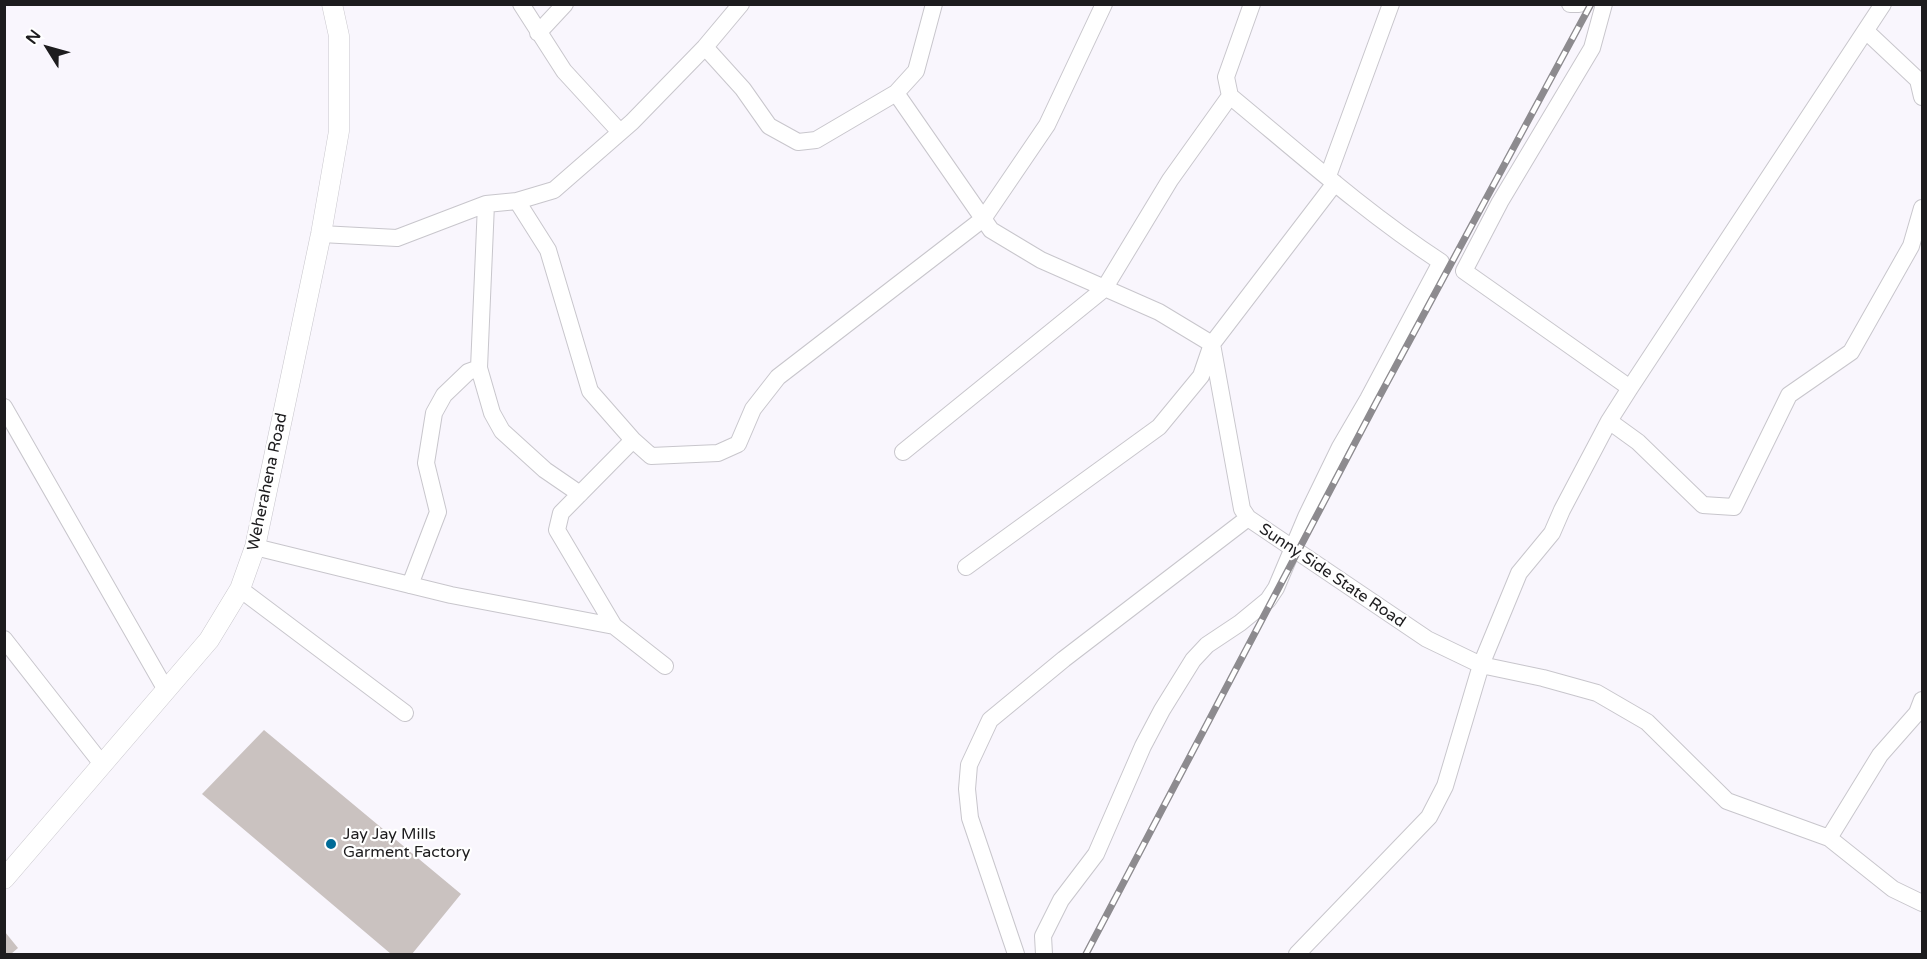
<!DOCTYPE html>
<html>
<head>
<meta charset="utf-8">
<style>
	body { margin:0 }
	#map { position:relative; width:1927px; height:959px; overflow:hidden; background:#f9f6fd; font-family:"Varela Round",sans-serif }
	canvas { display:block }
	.frame { position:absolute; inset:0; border:6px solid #1d1c1e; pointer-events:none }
	.north { position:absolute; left:18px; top:18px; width:60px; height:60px; -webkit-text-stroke:4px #fff; paint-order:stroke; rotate:307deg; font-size:16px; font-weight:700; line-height:24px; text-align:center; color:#1d1c1e }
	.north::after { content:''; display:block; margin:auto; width:21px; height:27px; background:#1d1c1e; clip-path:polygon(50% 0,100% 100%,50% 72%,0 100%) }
</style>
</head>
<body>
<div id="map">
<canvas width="1927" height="959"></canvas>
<div class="frame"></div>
<div class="north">N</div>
</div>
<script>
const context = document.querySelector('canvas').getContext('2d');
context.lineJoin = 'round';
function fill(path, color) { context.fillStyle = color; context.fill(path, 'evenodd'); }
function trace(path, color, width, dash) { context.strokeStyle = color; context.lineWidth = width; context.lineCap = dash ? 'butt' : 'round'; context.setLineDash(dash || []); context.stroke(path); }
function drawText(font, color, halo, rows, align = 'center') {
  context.font = font + ' "Varela Round",sans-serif'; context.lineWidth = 4.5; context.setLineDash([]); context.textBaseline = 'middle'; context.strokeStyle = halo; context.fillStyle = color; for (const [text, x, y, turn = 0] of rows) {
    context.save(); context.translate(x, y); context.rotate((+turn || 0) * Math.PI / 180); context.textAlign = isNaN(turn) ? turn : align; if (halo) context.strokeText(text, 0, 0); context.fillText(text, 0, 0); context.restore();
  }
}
fill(new Path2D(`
	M 264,730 L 461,894 L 412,954 L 391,954 L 202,794 Z
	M 5,932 L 18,948 L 11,954 L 5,954 Z`), '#cac2c0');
const minor = new Path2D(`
	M 521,4 L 564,71 L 620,132
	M 934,4 L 916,71 L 896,93 L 991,230 L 1041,260 L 1159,312 L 1212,344 L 1242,509 L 1248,518 L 1427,639 L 1481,665 L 1543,678 L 1597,693 L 1647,722 L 1727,801 L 1829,838 L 1893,889 L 1922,903
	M 1570,4 L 1579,4
	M 1604,4 L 1592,48 L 1500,202 L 1464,271 L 1630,388
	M 1867,32 L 1918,80 L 1922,97
	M 538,33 L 565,4
	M 705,47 L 743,89 L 769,126 L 798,142 L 816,140 L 896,93
	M 1328,176 L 1391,4
	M 517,201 L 548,250 L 590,391 L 633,440 L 651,456 L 718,453 L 738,444 L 753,409 L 778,377 L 983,219 L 1047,125 L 1104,4
	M 486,204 L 479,368 L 492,413 L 502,431 L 545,470 L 580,494
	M 321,234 L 397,238 L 486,204 L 517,201 L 554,190 L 632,122 L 705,47 L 741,4
	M 4,407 L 166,690
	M 1609,421 L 1638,442 L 1703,505 L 1734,507 L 1789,395 L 1851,352 L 1911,246 L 1922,208
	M 633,440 L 561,513 L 557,530 L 614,626 L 665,666
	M 903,452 L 1104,289 L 1170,180 L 1230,96
	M 255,547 L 451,595 L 614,626
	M 966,567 L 1159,427 L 1201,376 L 1212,344 L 1335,183
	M 410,585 L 438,512 L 426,463 L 434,413 L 444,395 L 468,372 L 479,368
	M 240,589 L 405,713
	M 4,639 L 102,764
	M 1829,838 L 1880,755 L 1917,713 L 1922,700
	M 1016,954 L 970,818 L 967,789 L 969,765 L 990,720 L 1064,659 L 1248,518
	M 1044,954 L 1043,936 L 1061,900 L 1096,854 L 1143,746 L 1162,710 L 1193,660 L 1207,645 L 1240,623 L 1268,600 L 1276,588 L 1306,517 L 1340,447 L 1368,399 L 1441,262 C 1366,213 1299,153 1230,96 L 1226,77 L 1252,4
	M 1297,954 L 1429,817 L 1445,786 L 1481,665 L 1519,573 L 1552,533 L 1562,510 L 1609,421 L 1630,388 L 1883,4`);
const major = new Path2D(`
	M 4,879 L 209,640 L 240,589 L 255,547 L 321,234 L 339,131 L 339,36 L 332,4`);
trace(minor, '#c8c6cc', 18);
trace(major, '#c8c6cc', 21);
trace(minor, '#fff', 16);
trace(major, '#fff', 20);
const rail = new Path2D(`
	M 1086,954 L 1377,401 L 1591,4`);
trace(rail, '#8d8b8f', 7);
trace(rail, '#fff', 4.5, [14]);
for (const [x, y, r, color] of [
	[331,844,6,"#006b97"]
]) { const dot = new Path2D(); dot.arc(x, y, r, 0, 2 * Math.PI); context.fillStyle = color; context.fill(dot); trace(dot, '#fff', 2); }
drawText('16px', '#1d1c1e', '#fff', [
	["Weherahena Road",268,482,-78],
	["Sunny Side State Road",1332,576,34]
]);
drawText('16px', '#1d1c1e', '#fff', [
	["Jay Jay Mills",343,835],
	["Garment Factory",343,853]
], 'left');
</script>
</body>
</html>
